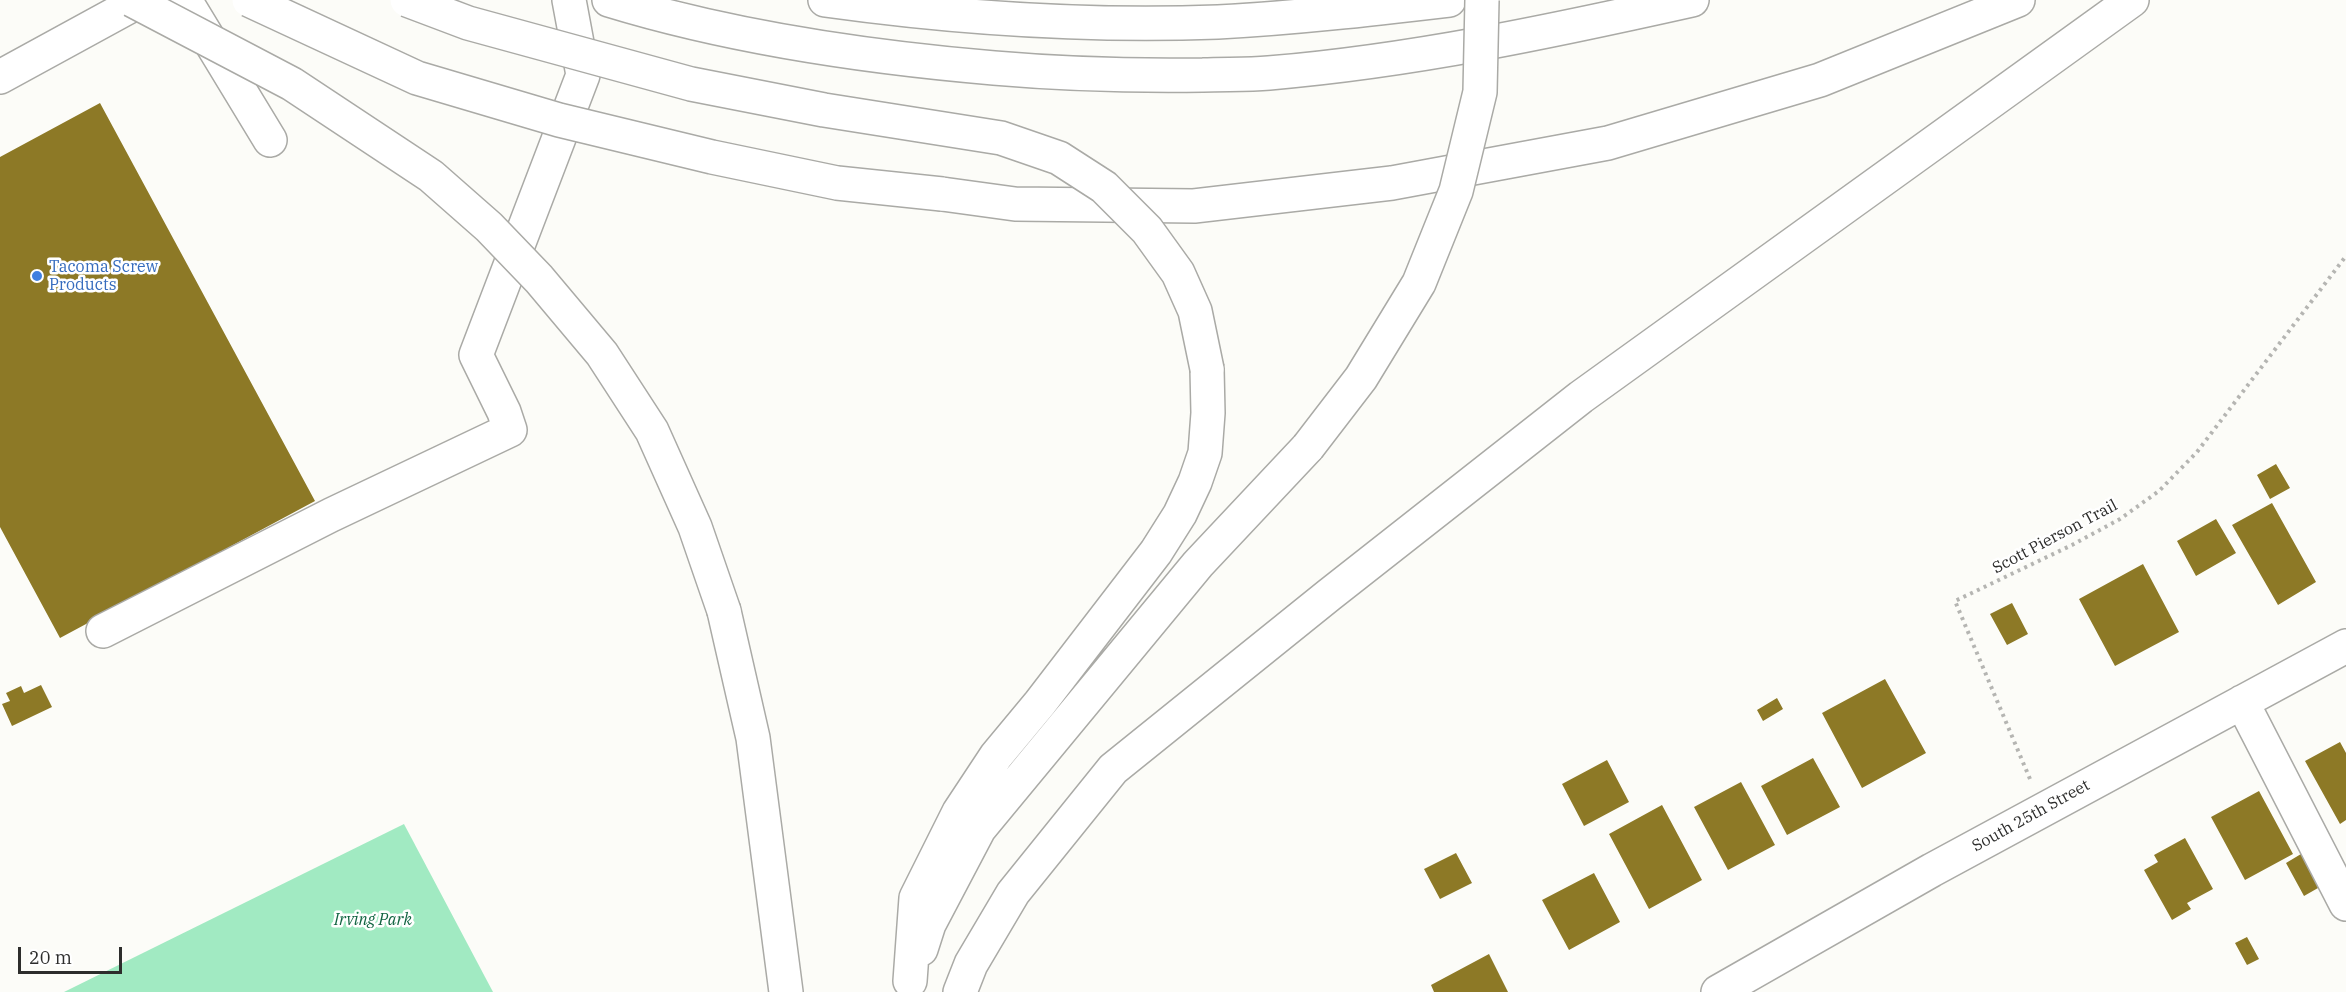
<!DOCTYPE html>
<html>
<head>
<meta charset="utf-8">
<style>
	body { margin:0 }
	#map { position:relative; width:2346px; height:992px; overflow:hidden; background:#fcfcf8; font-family:"IBM Plex Serif",serif }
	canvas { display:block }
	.scale { position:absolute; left:18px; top:947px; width:104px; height:27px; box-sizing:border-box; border:3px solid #2d2d2c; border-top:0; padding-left:8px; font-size:18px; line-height:21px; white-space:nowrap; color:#2d2d2c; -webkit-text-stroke:4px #fff; paint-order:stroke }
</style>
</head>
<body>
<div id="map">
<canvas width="2346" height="992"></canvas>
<div class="scale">20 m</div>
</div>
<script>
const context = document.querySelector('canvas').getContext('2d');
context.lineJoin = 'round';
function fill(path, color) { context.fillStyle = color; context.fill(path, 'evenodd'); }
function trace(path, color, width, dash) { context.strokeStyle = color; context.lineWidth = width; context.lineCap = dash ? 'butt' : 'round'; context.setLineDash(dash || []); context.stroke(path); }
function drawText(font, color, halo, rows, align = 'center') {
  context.font = font + ' "IBM Plex Serif",serif'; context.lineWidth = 5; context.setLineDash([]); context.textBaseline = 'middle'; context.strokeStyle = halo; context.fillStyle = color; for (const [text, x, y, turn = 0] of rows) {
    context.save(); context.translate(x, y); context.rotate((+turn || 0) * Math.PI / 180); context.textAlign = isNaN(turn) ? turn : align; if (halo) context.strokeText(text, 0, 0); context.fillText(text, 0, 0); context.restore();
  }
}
fill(new Path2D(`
	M 404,824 L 493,992 L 64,992 Z`), '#a1eac2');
fill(new Path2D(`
	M 100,103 L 315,501 L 60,638 L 0,527 L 0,157 Z
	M 2276,464 L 2290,488 L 2270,499 L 2257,475 Z
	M 2272,503 L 2316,582 L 2278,605 L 2232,525 Z
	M 2216,519 L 2236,553 L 2196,576 L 2177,541 Z
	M 2143,564 L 2179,632 L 2115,666 L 2079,599 Z
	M 2012,603 L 2028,634 L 2007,645 L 1990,614 Z
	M 1885,679 L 1926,753 L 1862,788 L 1822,713 Z
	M 41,685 L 52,707 L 12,726 L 2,704 L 10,701 L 6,693 L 21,686 L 24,693 Z
	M 1777,698 L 1783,709 L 1763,721 L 1757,710 Z
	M 2340,742 L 2346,753 L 2346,820 L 2340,824 L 2305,761 Z
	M 1813,758 L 1840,807 L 1787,835 L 1761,786 Z
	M 1607,760 L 1629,802 L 1584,826 L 1562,784 Z
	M 1741,782 L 1775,845 L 1728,870 L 1694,807 Z
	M 2259,791 L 2293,854 L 2245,880 L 2211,817 Z
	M 1662,805 L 1702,880 L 1649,909 L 1609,834 Z
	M 2185,838 L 2213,889 L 2187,903 L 2191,909 L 2172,920 L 2144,870 L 2158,862 L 2154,855 Z
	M 2306,851 L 2325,884 L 2304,896 L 2286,863 Z
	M 1456,853 L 1472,883 L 1440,899 L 1424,869 Z
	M 1594,873 L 1620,922 L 1569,950 L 1542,900 Z
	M 2247,937 L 2259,959 L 2247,965 L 2235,943 Z
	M 1489,954 L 1508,992 L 1434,992 L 1431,985 Z`), '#8d7926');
const minor = new Path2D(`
	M 185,0 L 270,140
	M 103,631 L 331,515 L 510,430 L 504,412 L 476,355 L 583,75 L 569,0
	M 2242,702 L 2346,904
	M 1718,992 L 1932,870 L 2346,646`);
const major = new Path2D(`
	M 0,77 L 141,0`);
const highway = new Path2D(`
	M 609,0 C 733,38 865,57 994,68 C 1063,74 1133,76 1203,75 C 1225,74 1247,75 1269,73 C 1412,61 1553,31 1692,0
	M 825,0 C 955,18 1087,27 1218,22 C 1295,18 1372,9 1449,0
	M 942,194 L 1015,204 L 1194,206 L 1392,183 L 1608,143 L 1820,80 L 2018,0
	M 724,611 L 753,738 L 786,992
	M 921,949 L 929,924 L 979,829 L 1198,564 L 1308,447
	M 910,981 L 916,898 L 959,812 L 996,756 L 1040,703 L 1156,552 L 1180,514 L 1195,482 L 1205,453 L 1208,413 L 1207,369
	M 960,992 L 971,964 L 1013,893 L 1113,769 L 1329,595 L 1581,397 L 2132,0`);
trace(minor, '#aaaaa6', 36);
trace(major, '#aaaaa6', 36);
trace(highway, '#aaaaa6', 36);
trace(new Path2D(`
	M 2030,779 L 1955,601 L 2072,545 L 2120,519 L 2159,491 L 2197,452 L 2346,256`), '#b5b5b2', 4, [3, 4.5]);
trace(minor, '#fff', 33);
trace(major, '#fff', 33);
trace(highway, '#fff', 33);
const highwayBridge = new Path2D(`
	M 132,0 L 292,84 L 431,176 L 489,227 L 539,279 L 602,354 L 652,431 L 695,527 L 724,611
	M 249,0 L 417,78 L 559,120 L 712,157 L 837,183 L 942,194
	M 407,0 L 468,23 L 691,84 L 824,110 L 1001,138 L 1059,158 L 1104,187 L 1147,230 L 1178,273 L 1195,311 L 1207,369
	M 1308,447 L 1361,378 L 1419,283 L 1456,191 L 1480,92 L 1482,0`);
trace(highwayBridge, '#aaaaa6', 36, []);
trace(highwayBridge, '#fff', 33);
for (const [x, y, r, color] of [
	[37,276,6,"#3f7fe0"]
]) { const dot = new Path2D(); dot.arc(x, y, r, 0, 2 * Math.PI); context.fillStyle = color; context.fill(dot); trace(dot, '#fff', 2); }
drawText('16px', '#366cbe', '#fff', [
	["Tacoma Screw",49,267],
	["Products",49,285]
], 'left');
drawText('16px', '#2d2d2c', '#fff', [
	["Scott Pierson Trail",2055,537,-28],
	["South 25th Street",2031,816,-29]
]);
drawText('italic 16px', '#116441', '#fff', [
	["Irving Park",373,920]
]);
</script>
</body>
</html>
